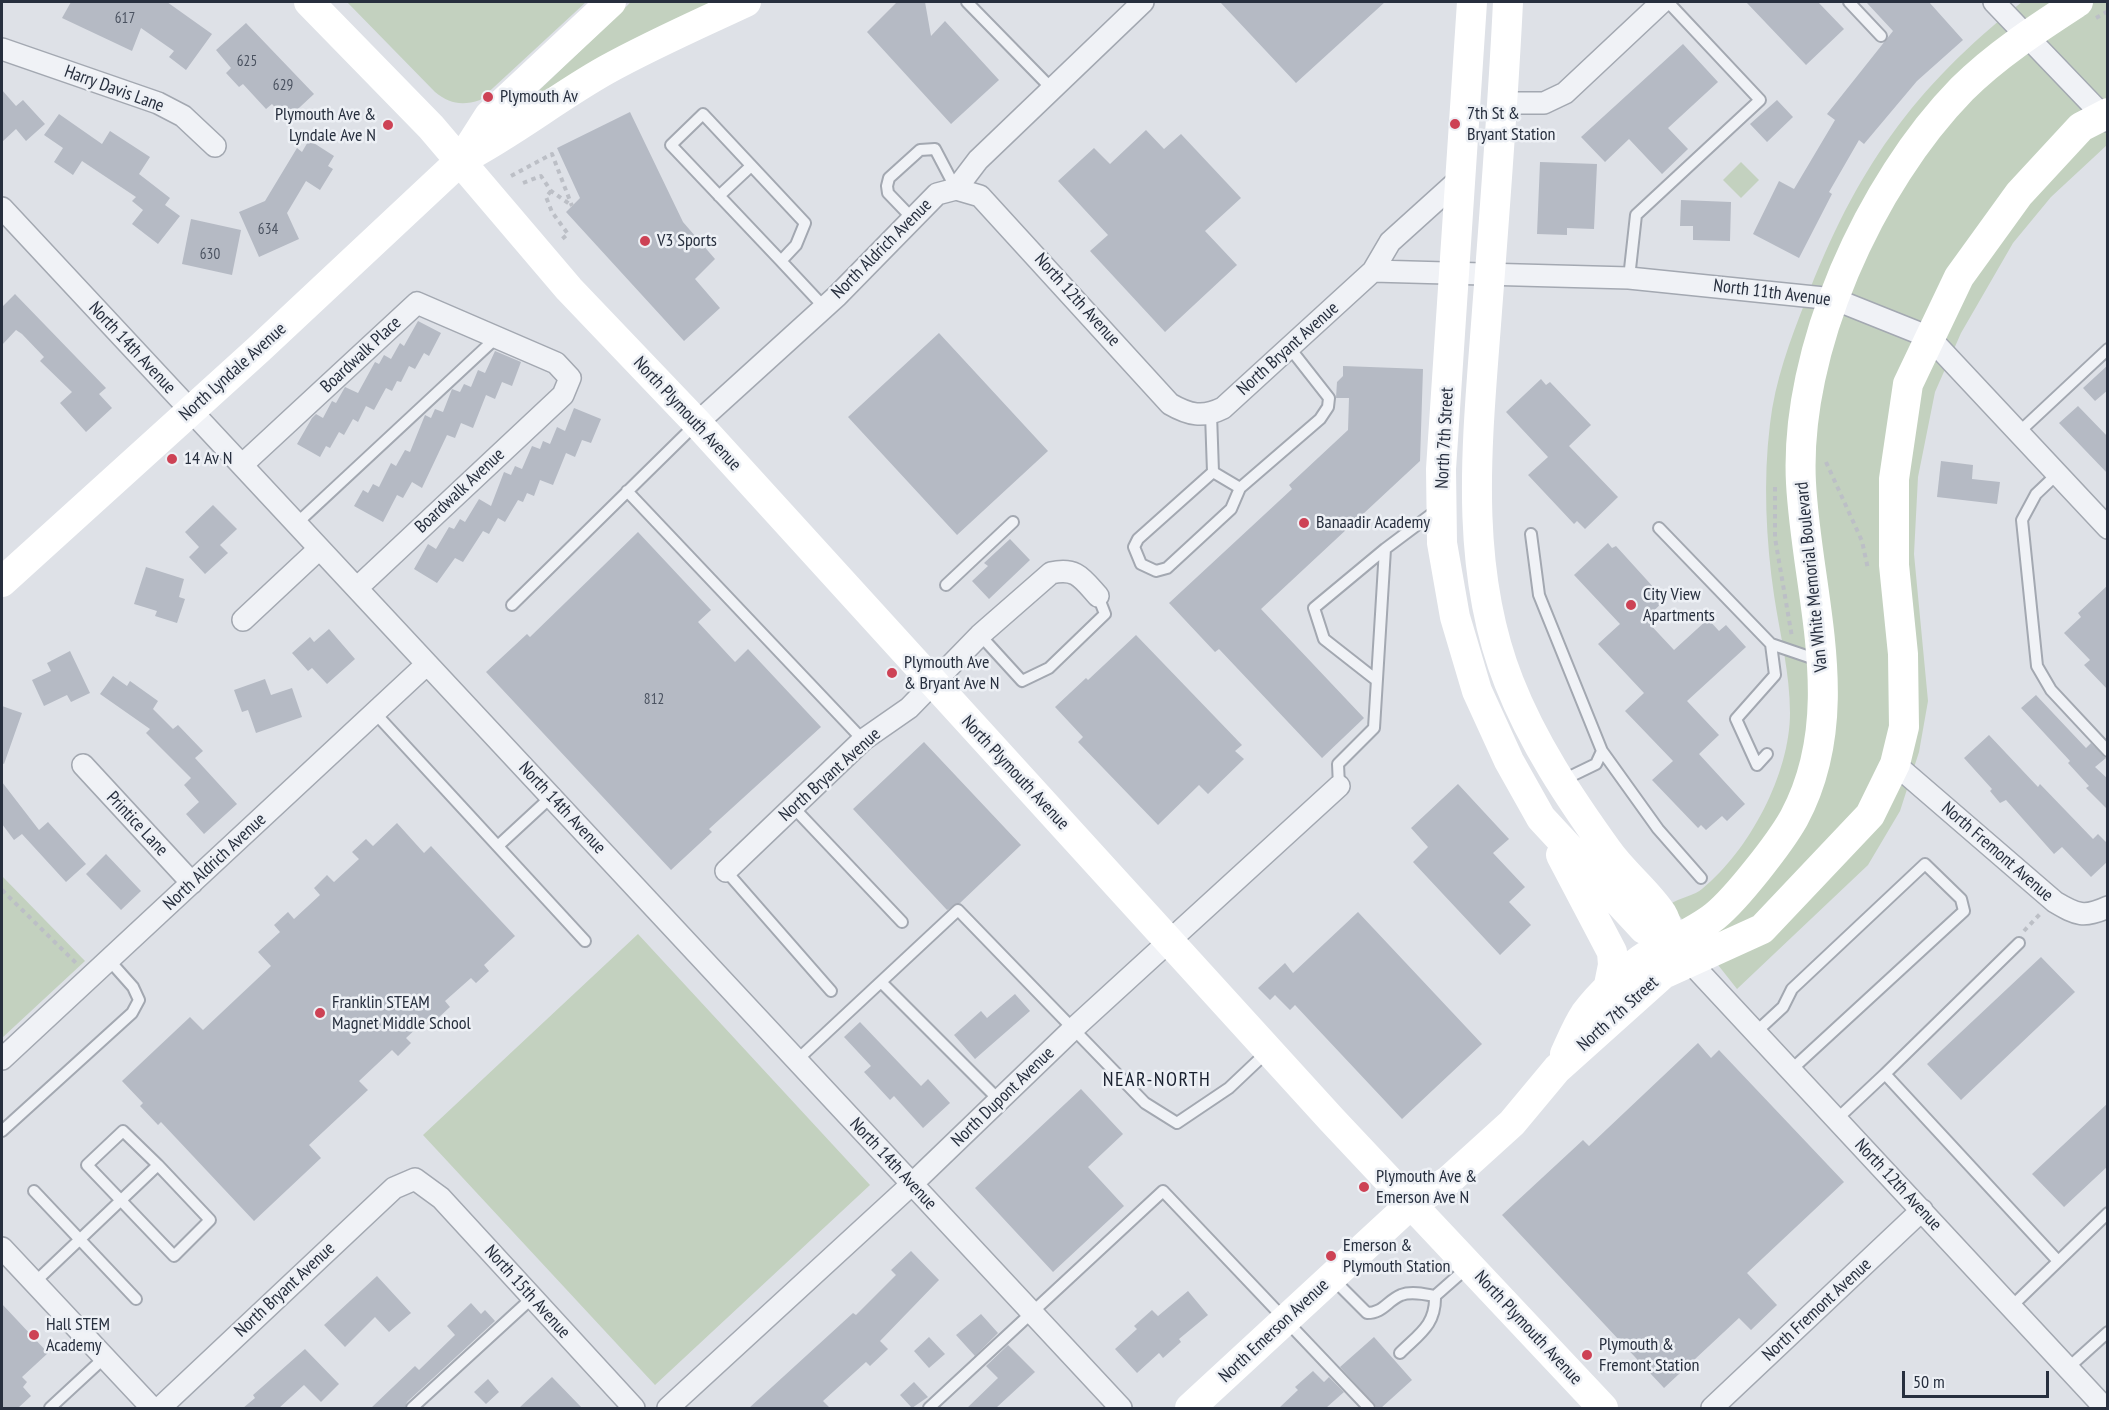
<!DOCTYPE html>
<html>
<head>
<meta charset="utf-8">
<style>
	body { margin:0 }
	#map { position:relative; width:2109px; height:1410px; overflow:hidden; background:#dee1e7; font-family:"PT Sans Narrow",sans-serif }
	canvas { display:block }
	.frame { position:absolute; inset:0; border:3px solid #272f3e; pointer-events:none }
	.scale { position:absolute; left:1902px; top:1371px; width:147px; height:27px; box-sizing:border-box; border:3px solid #272f3e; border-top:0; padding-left:8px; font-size:18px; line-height:21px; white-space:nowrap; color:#272f3e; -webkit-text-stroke:4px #edf0f5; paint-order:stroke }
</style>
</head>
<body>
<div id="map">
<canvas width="2109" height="1410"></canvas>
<div class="frame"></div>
<div class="scale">50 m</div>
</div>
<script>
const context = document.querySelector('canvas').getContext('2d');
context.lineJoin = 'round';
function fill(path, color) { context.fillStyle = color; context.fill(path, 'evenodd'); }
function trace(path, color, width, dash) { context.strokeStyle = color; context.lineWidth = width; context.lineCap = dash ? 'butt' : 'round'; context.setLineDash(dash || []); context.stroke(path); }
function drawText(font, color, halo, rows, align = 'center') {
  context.font = font + ' "PT Sans Narrow",sans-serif'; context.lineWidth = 5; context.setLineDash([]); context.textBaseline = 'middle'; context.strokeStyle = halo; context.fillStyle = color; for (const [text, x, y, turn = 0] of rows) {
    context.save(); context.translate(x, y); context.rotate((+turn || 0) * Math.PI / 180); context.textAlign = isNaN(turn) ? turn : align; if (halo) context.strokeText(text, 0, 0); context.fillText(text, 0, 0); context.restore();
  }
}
fill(new Path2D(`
	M 347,2 L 586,2 L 480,100 C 462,106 450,104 435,92 Z
	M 631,2 L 721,2 L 531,105 L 527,102 Z
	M 2022,2 L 2107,2 L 2107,145 L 2051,197 L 2013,243 L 1961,333 L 1935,392 L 1918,477 L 1914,554 L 1928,701 L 1919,752 L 1900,811 L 1868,865 L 1737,989 L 1670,904 C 1679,898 1696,895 1702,889 C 1749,851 1790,774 1790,713 C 1790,673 1780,635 1774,595 C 1766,540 1763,480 1770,424 C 1775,381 1790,340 1806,300 C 1855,171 1913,88 2022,2 Z
	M 1741,162 L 1759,180 L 1741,198 L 1723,180 Z
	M 2,876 L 85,961 L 2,1038 Z
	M 638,934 L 870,1185 L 655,1385 L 423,1135 Z`), '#c3d1bf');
fill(new Path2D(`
	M 71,2 L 167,2 L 212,34 L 186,70 L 169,57 L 174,51 L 141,28 L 132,51 L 62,18 Z
	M 897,2 L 925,2 L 931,36 L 945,21 L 999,80 L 951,124 L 867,32 Z
	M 1220,2 L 1385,2 L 1296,83 Z
	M 1746,2 L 1818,2 L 1844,29 L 1806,65 Z
	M 1866,2 L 1929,2 L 1963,40 L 1917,81 L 1864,144 L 1859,140 L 1829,192 L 1832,194 L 1799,258 L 1753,234 L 1779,181 L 1794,189 L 1835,120 L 1827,114 L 1893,31 Z
	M 246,23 L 314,94 L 286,120 L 272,104 L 266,109 L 243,84 L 239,87 L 226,73 L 231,68 L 216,50 Z
	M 1683,44 L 1718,82 L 1668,128 L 1688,149 L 1662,174 L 1629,139 L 1605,162 L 1581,137 Z
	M 2,90 L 16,106 L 23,100 L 45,124 L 26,141 L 16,129 L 2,142 Z
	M 1777,100 L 1793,117 L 1767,142 L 1750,124 Z
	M 630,112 L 683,222 L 715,259 L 695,279 L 720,308 L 684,341 L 566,212 L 580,198 L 557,148 Z
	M 59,114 L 102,144 L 110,131 L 150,157 L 139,174 L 170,198 L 165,205 L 180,216 L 158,244 L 132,224 L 143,210 L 132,201 L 136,197 L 82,161 L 73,175 L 54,162 L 63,148 L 44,135 Z
	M 1146,130 L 1164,149 L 1181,134 L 1241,198 L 1205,231 L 1237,265 L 1165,332 L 1090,251 L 1108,235 L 1058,181 L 1094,148 L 1110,164 Z
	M 309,140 L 334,156 L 328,166 L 333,169 L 320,190 L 306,181 L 287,213 L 299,239 L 259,257 L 239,212 L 265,201 L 297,148 L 302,152 Z
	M 1540,162 L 1597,164 L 1594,229 L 1567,228 L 1567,235 L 1537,234 Z
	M 1681,200 L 1731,202 L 1730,241 L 1693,240 L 1693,226 L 1680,226 Z
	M 191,219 L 241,230 L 232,275 L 182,264 Z
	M 15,294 L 106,388 L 99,394 L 112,408 L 86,432 L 60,403 L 72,392 L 40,361 L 44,357 L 22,334 L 16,330 L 2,345 L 2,307 Z
	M 418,321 L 441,333 L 429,356 L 424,353 L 415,369 L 409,366 L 401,382 L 397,381 L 392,391 L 386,388 L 374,410 L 366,406 L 358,422 L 353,419 L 344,435 L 339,432 L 330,448 L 326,446 L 320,457 L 297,444 L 312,418 L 316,414 L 323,418 L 332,401 L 336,403 L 345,387 L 358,393 L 375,362 L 379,364 L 384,355 L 391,359 L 400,343 L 404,346 Z
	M 939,333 L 1048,451 L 957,535 L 848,417 Z
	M 495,351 L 521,362 L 512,386 L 502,382 L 495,399 L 486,395 L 473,428 L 461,423 L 455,438 L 447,435 L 422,488 L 412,482 L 403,498 L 397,495 L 383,522 L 354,506 L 363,490 L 368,493 L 373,484 L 379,487 L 391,463 L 396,466 L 405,450 L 410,452 L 425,415 L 431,418 L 435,409 L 443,412 L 452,389 L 460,392 L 464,384 L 471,387 L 478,370 L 485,373 Z
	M 2108,365 L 2108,390 L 2095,401 L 2083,388 Z
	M 1343,366 L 1423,369 L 1420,461 L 1261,609 L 1364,718 L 1322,758 L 1219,649 L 1215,652 L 1169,603 L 1292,489 L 1289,485 L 1348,430 L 1349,398 L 1336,398 L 1337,382 L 1343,376 Z
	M 1541,379 L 1546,385 L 1550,382 L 1591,425 L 1569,446 L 1618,497 L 1585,529 L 1577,521 L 1574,524 L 1528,475 L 1548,457 L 1506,412 Z
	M 2078,406 L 2108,437 L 2108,474 L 2059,423 Z
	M 574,408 L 601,419 L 591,443 L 582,440 L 575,457 L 566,453 L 553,485 L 540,480 L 534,496 L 527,493 L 523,502 L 518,500 L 505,522 L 498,518 L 489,534 L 483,531 L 463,562 L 455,558 L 437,583 L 414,569 L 428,544 L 436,549 L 449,527 L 454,529 L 460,519 L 465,522 L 479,499 L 491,506 L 504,472 L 511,475 L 515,466 L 522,469 L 532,446 L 540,449 L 543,441 L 550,444 L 557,427 L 565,431 Z
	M 1941,461 L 1973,465 L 1972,479 L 2000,482 L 1997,504 L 1937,497 Z
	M 213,505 L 237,529 L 220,545 L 228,553 L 205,574 L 189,557 L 199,547 L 185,532 Z
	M 638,532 L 711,610 L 698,622 L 735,662 L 748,649 L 821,727 L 709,829 L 712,832 L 671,870 L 486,672 L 527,634 L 530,637 Z
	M 1010,539 L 1030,560 L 989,599 L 972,581 L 988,566 L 984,563 Z
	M 1608,543 L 1612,548 L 1616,546 L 1665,600 L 1645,619 L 1674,650 L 1708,619 L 1719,631 L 1726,625 L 1746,647 L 1687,701 L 1719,735 L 1699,754 L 1745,804 L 1727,821 L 1722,816 L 1706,830 L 1701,825 L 1698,828 L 1652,780 L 1673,761 L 1625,711 L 1644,693 L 1598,644 L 1620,624 L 1574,575 Z
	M 146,567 L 184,579 L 179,597 L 185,599 L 177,623 L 155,616 L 157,611 L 134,604 Z
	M 2108,585 L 2108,690 L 2084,665 L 2090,660 L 2064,633 L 2081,617 L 2078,613 Z
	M 329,629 L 355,659 L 327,684 L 312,668 L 308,671 L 292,653 L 310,637 L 314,642 Z
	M 1136,635 L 1242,745 L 1235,751 L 1244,759 L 1208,794 L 1199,785 L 1158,825 L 1078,742 L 1083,737 L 1055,707 L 1086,678 L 1088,680 Z
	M 70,651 L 90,693 L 71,702 L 67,695 L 44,706 L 32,680 L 51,671 L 47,663 Z
	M 113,676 L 127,686 L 130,681 L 158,701 L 153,709 L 173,729 L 178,725 L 203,751 L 195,758 L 237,804 L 204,834 L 186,814 L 199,802 L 184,785 L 191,778 L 146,733 L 150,729 L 100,694 Z
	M 265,679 L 271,695 L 292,688 L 302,717 L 256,733 L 248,710 L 242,712 L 234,690 Z
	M 2036,695 L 2086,748 L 2091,743 L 2106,758 L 2095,767 L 2108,779 L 2108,810 L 2086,788 L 2089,786 L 2068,763 L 2070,761 L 2021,708 Z
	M 2,706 L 22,713 L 4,764 L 2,763 Z
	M 1989,735 L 2038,787 L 2040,784 L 2093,839 L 2098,834 L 2108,844 L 2108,861 L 2091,877 L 2062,847 L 2054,854 L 2006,800 L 2000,803 L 1990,791 L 1992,789 L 1964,758 Z
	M 924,742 L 1021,845 L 960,903 L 947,910 L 853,809 Z
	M 2,782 L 39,830 L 48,822 L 86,864 L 66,882 L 22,834 L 14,840 L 2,824 Z
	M 1458,784 L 1509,839 L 1493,853 L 1525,887 L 1509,902 L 1531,925 L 1500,955 L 1413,862 L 1428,847 L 1411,828 Z
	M 397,823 L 424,853 L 431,846 L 515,936 L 484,965 L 489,971 L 476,983 L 471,978 L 445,1001 L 450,1007 L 437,1019 L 432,1014 L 406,1038 L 411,1043 L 398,1056 L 392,1050 L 359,1081 L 368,1090 L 309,1145 L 321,1158 L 254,1221 L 161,1122 L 158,1125 L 140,1106 L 143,1103 L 122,1081 L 190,1017 L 203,1030 L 271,966 L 258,952 L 280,932 L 274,925 L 288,912 L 294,919 L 320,895 L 314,888 L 327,875 L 334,882 L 359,859 L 352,852 L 366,839 L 373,846 Z
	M 106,854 L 141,891 L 121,910 L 86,874 Z
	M 1358,912 L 1482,1044 L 1402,1119 L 1295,1005 L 1290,1010 L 1275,995 L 1270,1000 L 1258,988 L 1285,963 L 1293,973 Z
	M 2041,957 L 2075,992 L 1961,1100 L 1927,1064 Z
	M 1015,994 L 1030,1011 L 975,1059 L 954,1035 L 981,1011 L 987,1018 Z
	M 860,1022 L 921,1086 L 928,1079 L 950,1103 L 923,1128 L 894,1096 L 890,1100 L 864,1072 L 871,1066 L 844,1037 Z
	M 1698,1043 L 1711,1058 L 1719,1050 L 1844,1182 L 1747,1273 L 1777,1305 L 1751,1330 L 1739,1318 L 1664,1388 L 1502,1215 L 1583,1140 L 1589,1146 Z
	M 1081,1089 L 1123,1134 L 1088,1167 L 1124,1206 L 1053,1272 L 975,1188 Z
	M 2108,1103 L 2108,1166 L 2064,1207 L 2032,1174 Z
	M 911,1251 L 939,1280 L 880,1341 L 888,1349 L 870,1366 L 866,1362 L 823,1401 L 830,1408 L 749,1408 L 853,1313 L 856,1315 L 896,1275 L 891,1270 Z
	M 377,1276 L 411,1313 L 389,1332 L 375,1317 L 345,1347 L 324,1325 Z
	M 1188,1291 L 1208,1315 L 1179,1339 L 1181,1342 L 1163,1358 L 1159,1353 L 1137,1373 L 1115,1349 L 1137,1329 L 1134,1326 L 1152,1310 L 1158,1316 Z
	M 471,1303 L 481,1314 L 485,1310 L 495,1321 L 407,1402 L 405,1408 L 371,1408 L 415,1366 L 419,1370 L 455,1335 L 447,1326 Z
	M 2,1304 L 48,1353 L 22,1377 L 27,1382 L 23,1387 L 31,1396 L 18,1408 L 2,1408 Z
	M 981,1314 L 998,1333 L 975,1356 L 956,1335 Z
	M 929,1337 L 945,1354 L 929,1368 L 914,1351 Z
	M 1374,1337 L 1412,1380 L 1381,1408 L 1377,1408 L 1340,1367 Z
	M 1008,1345 L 1035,1372 L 996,1408 L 967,1408 L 998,1378 L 986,1366 Z
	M 305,1349 L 339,1384 L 321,1402 L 304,1385 L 279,1408 L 243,1408 L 255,1398 L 253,1395 Z
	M 1313,1371 L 1324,1382 L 1329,1377 L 1344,1392 L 1326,1408 L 1279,1408 L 1298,1390 L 1295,1387 Z
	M 552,1377 L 582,1408 L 519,1408 Z
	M 488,1379 L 499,1392 L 486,1404 L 474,1392 Z
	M 914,1382 L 928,1397 L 912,1408 L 900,1395 Z`), '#b5bac4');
const lane = new Path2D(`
	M 967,2 L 1053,90
	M 1849,2 L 1881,36
	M 719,196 L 751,166
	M 913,219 L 888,193 L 887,186 L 889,178 L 920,150 L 935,149 L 956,189
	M 781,261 L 671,145 L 703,114 L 805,223 L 796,245 L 781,261 L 824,307
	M 1629,278 L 1636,215 L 1760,100 L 1668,2
	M 1211,414 L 1213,472 L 1240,488 L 1320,419 L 1328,407 L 1329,398 L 1289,347
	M 2017,434 L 2108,349
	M 1213,472 L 1138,539 L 1134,547 L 1141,564 L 1156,571 L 1167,568 L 1231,509 L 1240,488
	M 2056,475 L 2036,494 L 2022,520 L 2037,666 L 2051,690 L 2108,751
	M 627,491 L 863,740
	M 296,524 L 497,337
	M 1659,528 L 1771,644 L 1818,660
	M 1531,534 L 1539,595 L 1602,751 L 1596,764 L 1563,780
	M 946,585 L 1013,522
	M 512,605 L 696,424
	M 980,635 L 1022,681 L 1049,668 L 1105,614 L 1098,596
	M 1375,679 L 1324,639 L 1314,608 L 1385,549
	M 375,713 L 585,941
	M 1602,751 L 1658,829 L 1701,878
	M 1767,754 L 1757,765 L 1736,719 L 1775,675 L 1771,644
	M 1339,786 L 1338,764 L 1374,728 L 1385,549 L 1437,510
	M 793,807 L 902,922
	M 499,845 L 551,797
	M 726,871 L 831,991
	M 2019,943 L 1885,1074 L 2058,1261
	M 881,982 L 999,1100
	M 1756,1032 L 1783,1007 L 1792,989 L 1925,864 L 1961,899 L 1964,911 L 1791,1070
	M 796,1061 L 958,910 L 1145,1103 L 1177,1123 L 1229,1088 L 1266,1053
	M 1837,1119 L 1885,1074
	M 2,1131 L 132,1013 L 139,1000 L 133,987 L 109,960
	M 34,1191 L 136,1299
	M 1333,1279 L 1367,1313 C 1383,1313 1387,1301 1401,1295 C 1411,1291 1425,1294 1435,1296 L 1469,1266
	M 34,1283 C 76,1243 117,1204 158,1165 L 123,1131 L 87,1165 L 174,1256 L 210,1220 L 158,1165
	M 2011,1307 L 2108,1213
	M 1400,1353 C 1419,1334 1436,1325 1435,1296
	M 2068,1368 L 2108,1332
	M 50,1408 L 104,1358
	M 412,1408 L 532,1298
	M 929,1408 L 1163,1191 L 1369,1408`);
const street = new Path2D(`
	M 1994,2 L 2108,121
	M 2,49 L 158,103 L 183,116 L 215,146
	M 1501,103 L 1544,103 L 1565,93 L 1662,2
	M 956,189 L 980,196 L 1170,404 C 1189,415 1203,418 1223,408 L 1373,271 L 1629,278 L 1834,299 L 1929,337 L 2108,528
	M 2,208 L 1121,1408
	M 1373,271 L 1390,242 L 1462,177
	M 697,423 L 837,296 L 937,194 L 956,189 L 978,160 L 1143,2
	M 242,465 L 417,303 L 556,363 L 570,378 L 563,395 L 357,588
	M 243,620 L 319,549
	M 1895,764 L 2055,902 C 2077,915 2084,918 2108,907
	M 83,765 L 192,883
	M 726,871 L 863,740 L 909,708 L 980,635 L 1051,573 C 1076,567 1082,578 1098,596
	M 1690,962 L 2105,1408
	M 2,1059 L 427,664
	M 2,1248 L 152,1408
	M 160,1408 L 394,1188 L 415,1179 L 441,1198 L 634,1408
	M 668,1408 L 912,1184 L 1073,1029 L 1339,786
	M 1712,1408 L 1922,1210`);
trace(lane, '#a3a8b1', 14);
trace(street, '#a3a8b1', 24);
trace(new Path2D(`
	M 2096,18 L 2108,11
	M 511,176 L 552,154 L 572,206
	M 523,183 L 541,176 L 551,191 L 571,205
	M 551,191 L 546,197 L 552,212 L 568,234 L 562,239
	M 1826,462 L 1862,541 L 1868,569
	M 1775,487 L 1775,538 L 1792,637
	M 2,890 L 76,963
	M 2024,931 L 2040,914`), '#bcbfc6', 4, [4.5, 4.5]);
trace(lane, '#f0f2f6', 10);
trace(street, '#f0f2f6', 21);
trace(new Path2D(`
	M 309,2 L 431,127 L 569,289 L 697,423 L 1332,1120 L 1603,1408
	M 1472,2 L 1441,469 L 1442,543 L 1455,617 L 1477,691 L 1509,761 L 1541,818 L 1644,929 L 1671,943 L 1682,954
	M 1508,2 C 1503,105 1495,208 1487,311 C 1478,435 1462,563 1509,682 C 1533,743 1569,797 1607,850 C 1623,873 1647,891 1662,914 C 1667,922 1669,934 1671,943
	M 461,160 C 512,134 556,98 606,70 C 651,45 699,24 746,2
	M 2,582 L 259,349 L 461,160 L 489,116 L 611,2
	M 1561,855 L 1612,952 L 1613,965 L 1608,990
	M 1565,1054 C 1571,1041 1577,1026 1585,1014 C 1599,995 1629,966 1649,954 C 1671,941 1695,932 1715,916 C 1737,898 1780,843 1794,818 C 1851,712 1807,595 1801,483 C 1794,350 1870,183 1962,89 C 1996,55 2038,28 2078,2
	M 1190,1408 L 1411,1204 L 1448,1181 L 1512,1123 L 1557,1069 L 1663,974 L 1762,929 L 1870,815 L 1895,764 L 1904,727 L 1903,654 L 1894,565 L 1894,479 L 1908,384 L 1959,277 L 2019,194 L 2081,127 L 2108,113`), '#fff', 30);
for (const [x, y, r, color] of [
	[488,97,6,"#cd4255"],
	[1455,124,6,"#cd4255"],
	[388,125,6,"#cd4255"],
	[645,241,6,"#cd4255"],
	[172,459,6,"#cd4255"],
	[1304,523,6,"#cd4255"],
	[1631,605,6,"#cd4255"],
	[892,673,6,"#cd4255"],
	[320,1013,6,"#cd4255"],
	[1364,1187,6,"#cd4255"],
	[1331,1256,6,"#cd4255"],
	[34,1335,6,"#cd4255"],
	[1587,1355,6,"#cd4255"]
]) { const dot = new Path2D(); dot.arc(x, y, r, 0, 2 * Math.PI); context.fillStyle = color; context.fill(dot); trace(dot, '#edf0f5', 2); }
drawText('15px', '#4a5260', null, [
	["617",125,19],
	["625",247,62],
	["629",283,86],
	["634",268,230],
	["630",210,255],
	["812",654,700]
]);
drawText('18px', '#272f3e', '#edf0f5', [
	["Harry Davis Lane",114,89,20],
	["North Aldrich Avenue",882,249,-45],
	["North 11th Avenue",1772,293,7],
	["North 12th Avenue",1077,300,48],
	["North 14th Avenue",132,348,47],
	["North Bryant Avenue",1288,349,-42],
	["Boardwalk Place",361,355,-43],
	["North Lyndale Avenue",233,372,-42],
	["North Plymouth Avenue",687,414,47],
	["North 7th Street",1445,438,-87],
	["Boardwalk Avenue",460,491,-43],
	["Van White Memorial Boulevard",1812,577,-96],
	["North Plymouth Avenue",1015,773,47],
	["North Bryant Avenue",830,775,-42],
	["North 14th Avenue",562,808,47],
	["Printice Lane",137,824,47],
	["North Fremont Avenue",1997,852,41],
	["North Aldrich Avenue",215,862,-43],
	["North 7th Street",1618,1014,-42],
	["North Dupont Avenue",1003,1097,-44],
	["North 14th Avenue",893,1164,47],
	["North 12th Avenue",1898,1185,47],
	["North Bryant Avenue",285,1290,-43],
	["North 15th Avenue",527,1292,48],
	["North Fremont Avenue",1817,1310,-43],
	["North Plymouth Avenue",1528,1328,47],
	["North Emerson Avenue",1274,1331,-43]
]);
drawText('18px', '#272f3e', '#edf0f5', [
	["Plymouth Av",500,97],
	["7th St &",1467,114],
	["Bryant Station",1467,135],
	["Plymouth Ave &",376,115,"right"],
	["Lyndale Ave N",376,136,"right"],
	["V3 Sports",657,241],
	["14 Av N",184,459],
	["Banaadir Academy",1316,523],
	["City View",1643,595],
	["Apartments",1643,616],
	["Plymouth Ave",904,663],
	["& Bryant Ave N",904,684],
	["Franklin STEAM",332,1003],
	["Magnet Middle School",332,1024],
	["Plymouth Ave &",1376,1177],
	["Emerson Ave N",1376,1198],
	["Emerson &",1343,1246],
	["Plymouth Station",1343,1267],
	["Hall STEM",46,1325],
	["Academy",46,1346],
	["Plymouth &",1599,1345],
	["Fremont Station",1599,1366]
], 'left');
context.letterSpacing = '1.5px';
drawText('20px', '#19202f', '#edf0f5', [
	["NEAR-NORTH",1157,1080]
]);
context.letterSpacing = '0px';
</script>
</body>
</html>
